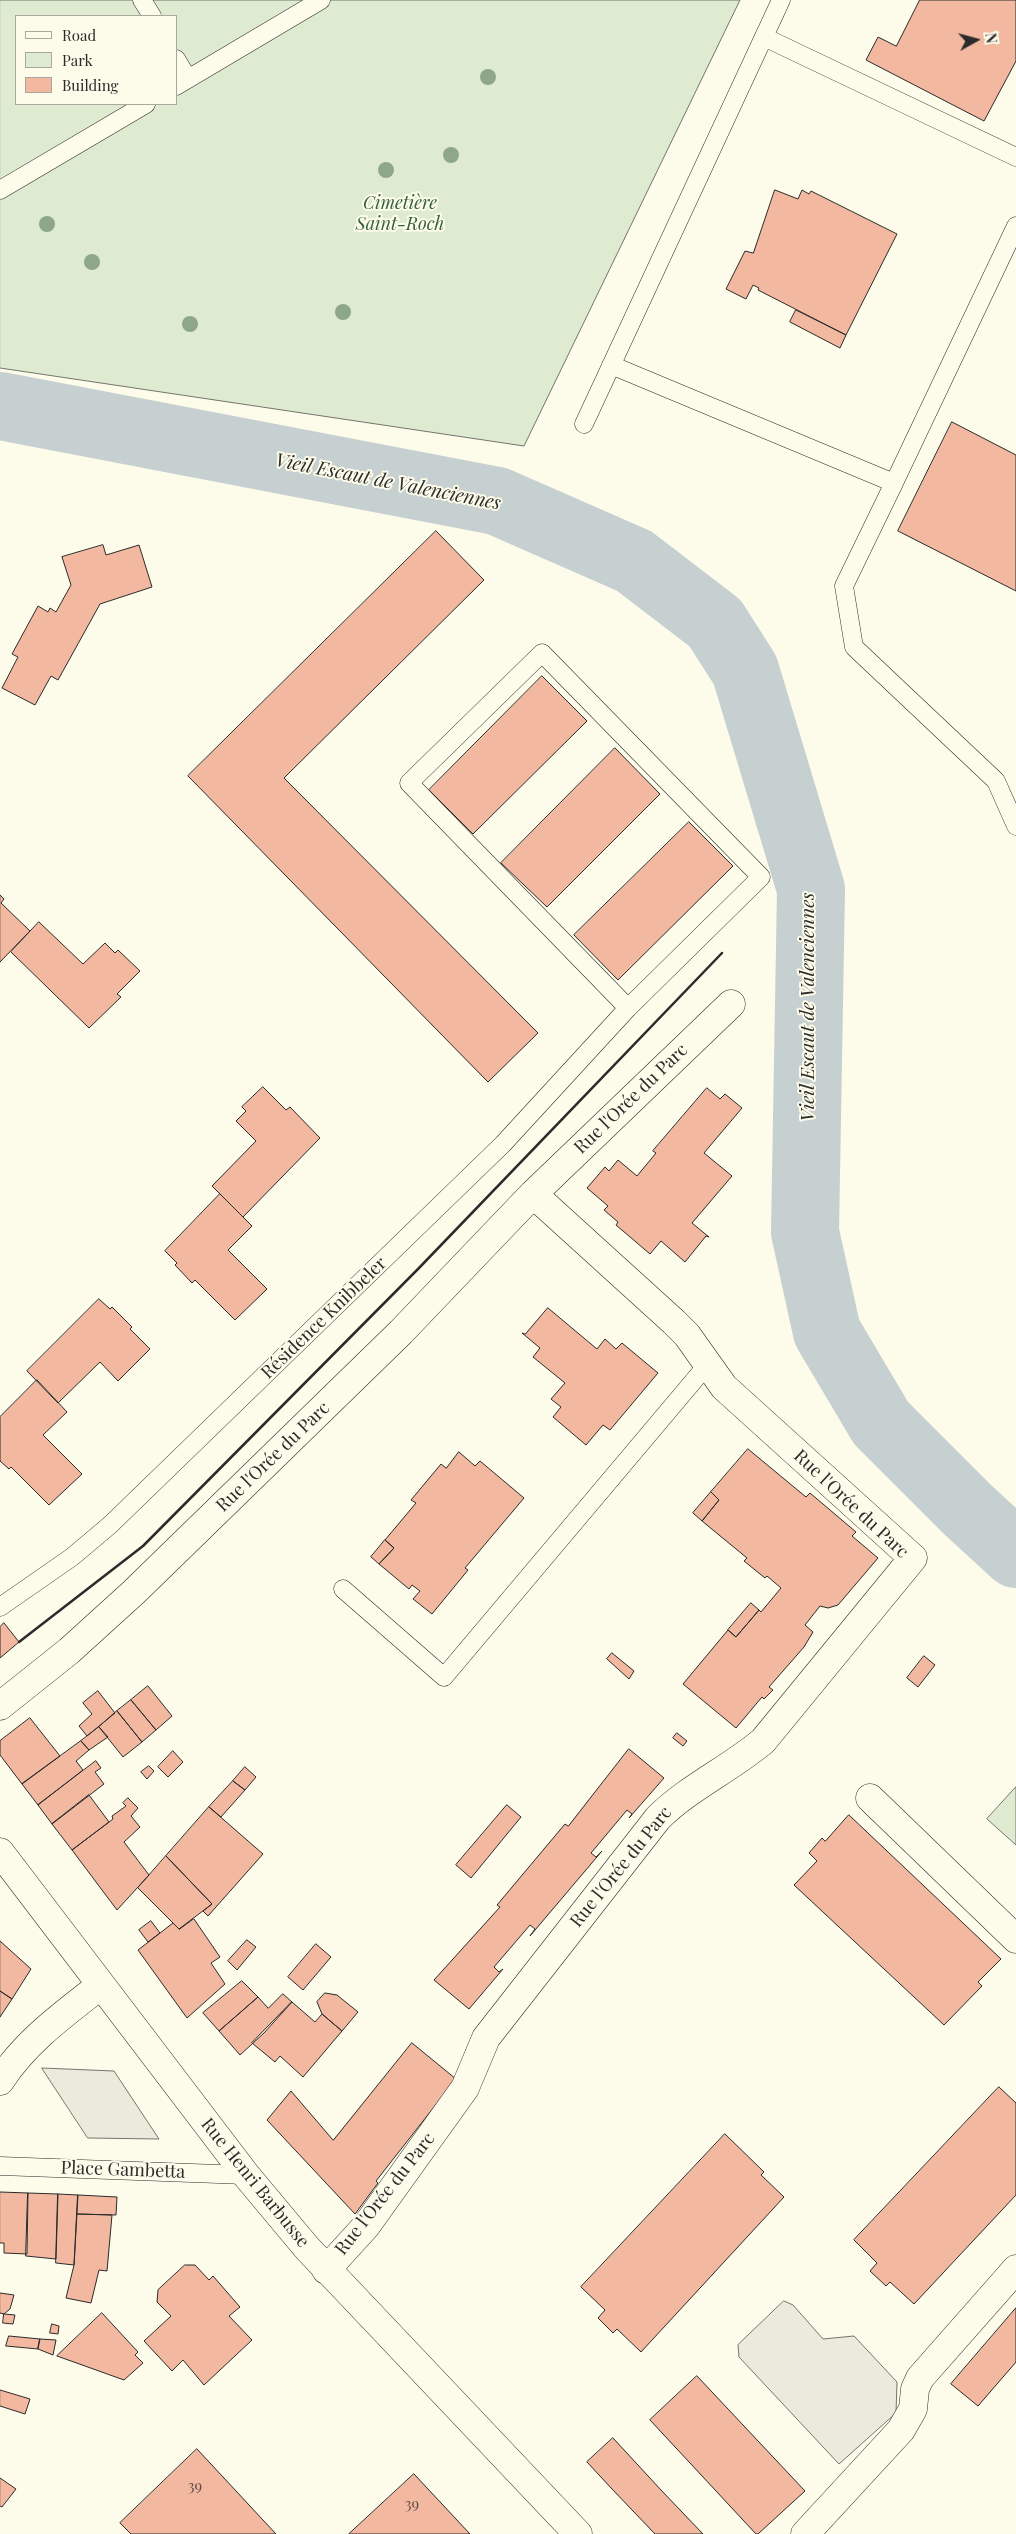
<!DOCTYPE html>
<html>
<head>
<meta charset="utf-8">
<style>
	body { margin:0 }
	#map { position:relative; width:1016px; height:2534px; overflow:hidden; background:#fdfbea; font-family:"Playfair Display",serif }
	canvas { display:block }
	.legend { position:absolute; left:15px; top:15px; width:162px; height:90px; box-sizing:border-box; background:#fdfbea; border:1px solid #a9a89e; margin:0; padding:6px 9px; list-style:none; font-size:15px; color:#2b2b2b }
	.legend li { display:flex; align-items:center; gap:10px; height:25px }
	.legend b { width:25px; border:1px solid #a9a89e }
	.north { position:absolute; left:951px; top:15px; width:50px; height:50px; -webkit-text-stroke:4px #fdfbea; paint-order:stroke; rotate:83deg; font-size:14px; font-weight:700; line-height:20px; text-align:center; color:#2b2b2b }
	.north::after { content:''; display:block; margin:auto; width:18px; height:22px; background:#2b2b2b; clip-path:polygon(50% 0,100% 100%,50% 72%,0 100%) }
</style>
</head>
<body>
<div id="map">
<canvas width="1016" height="2534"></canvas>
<ul class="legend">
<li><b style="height:6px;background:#fdfbea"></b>Road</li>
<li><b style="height:14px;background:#deebd1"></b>Park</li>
<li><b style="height:14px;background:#f2b8a0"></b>Building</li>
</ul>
<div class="north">N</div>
</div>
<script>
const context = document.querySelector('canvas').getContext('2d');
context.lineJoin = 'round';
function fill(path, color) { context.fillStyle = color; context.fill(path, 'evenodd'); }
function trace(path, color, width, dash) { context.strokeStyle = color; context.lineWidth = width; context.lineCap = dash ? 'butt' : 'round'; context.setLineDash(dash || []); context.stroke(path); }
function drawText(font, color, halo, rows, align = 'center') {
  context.font = font + ' "Playfair Display",serif'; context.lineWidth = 4; context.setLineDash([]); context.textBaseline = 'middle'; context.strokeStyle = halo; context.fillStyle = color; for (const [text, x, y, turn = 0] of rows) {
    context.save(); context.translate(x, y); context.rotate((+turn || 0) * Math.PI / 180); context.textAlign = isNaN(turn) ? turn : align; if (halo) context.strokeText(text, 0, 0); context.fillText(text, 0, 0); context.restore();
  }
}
const green = new Path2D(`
	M 0,0 L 740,0 L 524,446 L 0,368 ZM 16,16 L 176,16 L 176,104 L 16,104 Z
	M 1016,1787 L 1016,1845 L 987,1819 Z`);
fill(green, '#deebd1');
trace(green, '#74746e', 1);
const parking = new Path2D(`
	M 42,2068 L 114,2071 L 159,2139 L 88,2138 Z
	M 784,2301 L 793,2305 L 823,2339 L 854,2336 L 897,2382 L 896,2413 L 839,2464 L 739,2357 L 738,2345 Z`);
fill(parking, '#eceadb');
trace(parking, '#74746e', 1);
trace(new Path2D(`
	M 0,406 L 497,501 L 634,561 L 715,623 L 745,670 L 811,889 L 805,1232 L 827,1332 L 881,1423 L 968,1510 L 1016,1554`), '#c7d0d0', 68);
const building = new Path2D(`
	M 920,0 L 1016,0 L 1016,61 L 984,121 L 866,60 L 878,37 L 896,46 Z
	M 775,190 L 798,199 L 802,190 L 809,194 L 811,191 L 897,234 L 846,335 L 758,290 L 759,288 L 753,285 L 746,299 L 726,289 L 745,251 L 753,253 Z
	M 796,310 L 846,335 L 840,348 L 790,322 Z
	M 952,422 L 1016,455 L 1016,591 L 898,531 Z
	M 436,531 L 484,580 L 284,778 L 538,1033 L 488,1082 L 188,776 Z
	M 103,545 L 106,555 L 139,545 L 152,587 L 100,604 L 58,680 L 51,676 L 35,705 L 2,688 L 18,657 L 12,654 L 38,606 L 48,612 L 50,608 L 56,612 L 71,585 L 62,557 Z
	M 542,676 L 587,721 L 473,834 L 429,790 Z
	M 615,748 L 660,794 L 547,907 L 501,863 Z
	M 689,822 L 733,866 L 618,980 L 574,935 Z
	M 0,895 L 4,899 L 1,903 L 30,931 L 0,962 Z
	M 39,922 L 83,964 L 105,943 L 115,953 L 118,950 L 140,971 L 117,994 L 121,997 L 89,1028 L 11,952 Z
	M 263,1087 L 286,1110 L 290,1107 L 320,1138 L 243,1217 L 212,1186 L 256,1141 L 236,1121 L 246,1111 L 242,1107 Z
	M 707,1088 L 720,1099 L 725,1094 L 742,1108 L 704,1153 L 732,1176 L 692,1223 L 709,1237 L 706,1236 L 685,1262 L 661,1241 L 650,1254 L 616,1225 L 618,1222 L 604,1210 L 608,1206 L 587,1188 L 605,1167 L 609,1171 L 618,1160 L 637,1176 L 656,1153 L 653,1151 Z
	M 220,1194 L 252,1226 L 228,1250 L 267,1289 L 235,1320 L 195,1280 L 192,1283 L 175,1265 L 177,1263 L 165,1251 Z
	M 99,1299 L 110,1309 L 112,1307 L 132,1327 L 130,1329 L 150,1349 L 118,1381 L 100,1362 L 58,1403 L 27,1371 Z
	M 548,1308 L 597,1349 L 605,1339 L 616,1349 L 622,1343 L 658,1373 L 610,1430 L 603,1425 L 586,1445 L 553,1417 L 561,1407 L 551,1399 L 565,1383 L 533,1357 L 540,1348 L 522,1333 L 525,1334 Z
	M 37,1380 L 67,1412 L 43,1435 L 82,1474 L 49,1505 L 11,1467 L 9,1469 L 0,1461 L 0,1417 Z
	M 748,1449 L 806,1497 L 810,1493 L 856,1532 L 852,1536 L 878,1558 L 838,1605 L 828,1608 L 820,1606 L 805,1625 L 813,1632 L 804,1647 L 769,1687 L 773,1690 L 764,1699 L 762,1697 L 736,1728 L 683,1684 L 728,1630 L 736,1637 L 759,1610 L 761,1612 L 781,1588 L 767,1576 L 765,1578 L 744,1561 L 747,1558 L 702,1521 L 719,1500 L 711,1492 Z
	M 459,1452 L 475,1466 L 480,1461 L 524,1498 L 465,1568 L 468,1570 L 432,1614 L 413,1599 L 420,1591 L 412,1585 L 409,1589 L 379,1564 L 394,1548 L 385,1540 L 416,1503 L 411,1500 L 441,1464 L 446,1468 Z
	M 711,1492 L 719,1500 L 702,1521 L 693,1513 Z
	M 385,1540 L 394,1548 L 379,1564 L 371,1557 Z
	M 751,1603 L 759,1610 L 736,1637 L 728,1630 Z
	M 4,1623 L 19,1642 L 0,1658 L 0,1627 Z
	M 612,1653 L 634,1671 L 629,1679 L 607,1659 Z
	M 924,1656 L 935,1665 L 918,1687 L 907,1678 Z
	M 148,1686 L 172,1716 L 156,1730 L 131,1700 Z
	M 98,1691 L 115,1713 L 87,1736 L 79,1726 L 92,1714 L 83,1703 Z
	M 131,1700 L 156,1730 L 142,1742 L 117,1711 Z
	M 117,1711 L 142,1742 L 123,1757 L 99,1727 Z
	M 30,1718 L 60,1756 L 22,1784 L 0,1755 L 0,1741 Z
	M 99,1727 L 108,1737 L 89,1750 L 81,1741 Z
	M 677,1733 L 687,1741 L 683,1746 L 673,1738 Z
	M 81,1741 L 89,1750 L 76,1761 L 83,1770 L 38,1805 L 22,1784 Z
	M 629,1749 L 664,1778 L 629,1818 L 632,1814 L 627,1810 L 591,1853 L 596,1857 L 602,1851 L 530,1936 L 535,1929 L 530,1925 L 494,1967 L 499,1972 L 503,1969 L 469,2009 L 434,1980 L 500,1907 L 497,1905 L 565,1824 L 568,1826 Z
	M 173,1751 L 183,1762 L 168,1777 L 158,1767 Z
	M 96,1761 L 101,1768 L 95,1772 L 104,1784 L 52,1824 L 38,1805 Z
	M 149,1766 L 154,1771 L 147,1779 L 141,1772 Z
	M 245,1767 L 256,1777 L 245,1790 L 233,1781 Z
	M 233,1781 L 245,1790 L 221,1817 L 209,1807 Z
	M 89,1795 L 109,1822 L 72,1850 L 52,1824 Z
	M 128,1798 L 138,1808 L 131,1816 L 140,1827 L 124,1842 L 149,1875 L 117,1910 L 72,1850 L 113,1819 L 112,1816 L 126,1806 L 123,1803 Z
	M 507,1805 L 521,1817 L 471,1878 L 456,1865 Z
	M 209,1807 L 263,1854 L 208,1916 L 203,1911 L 212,1904 L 166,1856 Z
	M 849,1815 L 1001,1959 L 978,1982 L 982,1986 L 944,2025 L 794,1885 L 817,1861 L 809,1853 L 822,1838 L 825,1841 Z
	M 166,1856 L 212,1904 L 179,1929 L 138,1888 Z
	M 194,1919 L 220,1957 L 211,1963 L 225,1984 L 187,2018 L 138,1950 L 173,1923 L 179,1929 Z
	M 151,1921 L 160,1933 L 148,1942 L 139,1930 Z
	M 247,1940 L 256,1947 L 237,1970 L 228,1961 Z
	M 0,1941 L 31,1969 L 12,1999 L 0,1991 Z
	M 316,1944 L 331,1957 L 303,1990 L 288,1977 Z
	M 242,1981 L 258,1997 L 219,2031 L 203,2013 Z
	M 0,1991 L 12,1999 L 0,2017 Z
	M 325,1993 L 337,1995 L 358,2012 L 342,2031 L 322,2014 L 317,2002 Z
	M 283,1994 L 292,2002 L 264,2033 L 240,2055 L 219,2031 L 258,1997 L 268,2008 Z
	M 292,2002 L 315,2022 L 322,2014 L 342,2031 L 303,2077 L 280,2056 L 275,2062 L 252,2043 Z
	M 412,2043 L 456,2079 L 376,2181 L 378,2183 L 355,2214 L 267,2120 L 291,2091 L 333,2140 Z
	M 999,2087 L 1016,2103 L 1016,2195 L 914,2304 L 890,2282 L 886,2286 L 870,2271 L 877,2263 L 854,2240 Z
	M 725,2134 L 764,2172 L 761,2175 L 784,2197 L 641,2352 L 617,2329 L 613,2333 L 598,2318 L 605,2310 L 581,2287 Z
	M 0,2192 L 28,2193 L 27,2254 L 4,2253 L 4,2243 L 0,2243 Z
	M 28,2193 L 58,2194 L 56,2259 L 26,2256 Z
	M 58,2194 L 78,2195 L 74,2265 L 56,2263 Z
	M 78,2195 L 117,2197 L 116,2215 L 77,2214 Z
	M 77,2214 L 112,2215 L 107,2271 L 99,2270 L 91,2303 L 66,2298 L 74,2265 Z
	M 185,2265 L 195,2265 L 209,2280 L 213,2276 L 240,2307 L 229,2316 L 252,2340 L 204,2385 L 183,2360 L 172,2371 L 144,2341 L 171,2316 L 157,2302 L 158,2290 Z
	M 0,2293 L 14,2295 L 10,2309 L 4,2314 L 0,2313 Z
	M 1016,2308 L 1016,2362 L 978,2406 L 951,2384 Z
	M 102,2313 L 138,2352 L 135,2355 L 143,2363 L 124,2380 L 57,2356 Z
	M 4,2314 L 15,2315 L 13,2324 L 3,2323 Z
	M 52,2324 L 59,2326 L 58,2334 L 50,2333 Z
	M 9,2336 L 40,2339 L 38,2349 L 6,2346 Z
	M 40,2339 L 56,2340 L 53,2355 L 38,2349 Z
	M 697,2376 L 805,2491 L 758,2534 L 756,2534 L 650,2420 Z
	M 0,2390 L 30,2399 L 25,2414 L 0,2406 Z
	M 613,2438 L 661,2490 L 703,2534 L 655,2534 L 612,2489 L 587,2462 Z
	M 197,2449 L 276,2534 L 131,2534 L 120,2523 Z
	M 414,2474 L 470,2534 L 349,2534 Z
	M 0,2478 L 16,2489 L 2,2507 L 0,2506 Z`);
fill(building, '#f2b8a0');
trace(building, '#2b2b2b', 1);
const lane = new Path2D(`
	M 142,0 L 152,16
	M 764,37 L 1016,157
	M 176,59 L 188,79
	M 176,86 L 321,0
	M 0,190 L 146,104
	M 611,365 L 894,483 L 1016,226
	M 584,424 L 781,0
	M 894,483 L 844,586 L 854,647 L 996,781 L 1016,826
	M 343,1589 L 444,1677 L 707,1365
	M 0,1607 L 72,1557 L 110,1525 L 503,1144 L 628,1008 L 761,877 L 542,653 L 409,783 L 628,1008
	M 0,2166 L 246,2175`);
const street = new Path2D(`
	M 0,1706 L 69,1651 L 134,1592 L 401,1332 L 533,1194 L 731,1004
	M 870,1798 L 1016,1939
	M 0,1852 L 246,2175 L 307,2248 L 578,2534
	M 0,2081 C 26,2041 64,2014 101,1985
	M 326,2270 L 366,2226 L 465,2088 L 486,2038 L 658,1818 C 689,1787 730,1769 763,1741 L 913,1558 L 724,1387 L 687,1335 L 674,1322 L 533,1194
	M 805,2534 L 901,2430 L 913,2409 L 915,2389 L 920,2378 L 1016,2269`);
trace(lane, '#2b2b2b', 19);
trace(street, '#2b2b2b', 29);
trace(lane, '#fdfbea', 18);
trace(street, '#fdfbea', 28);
trace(new Path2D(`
	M 19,1642 L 143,1546 L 419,1268 L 722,953`), '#2b2b2b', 2.5);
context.fillStyle = '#8ea78a';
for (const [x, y] of [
	[488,77],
	[451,155],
	[386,170],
	[47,224],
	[92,262],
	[343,312],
	[190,324]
]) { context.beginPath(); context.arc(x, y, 8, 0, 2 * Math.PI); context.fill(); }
drawText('15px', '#5d4e48', null, [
	["39",195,2486],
	["39",412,2504]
]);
drawText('italic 18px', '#34623c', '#fdfbea', [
	["Cimetière",400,203],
	["Saint-Roch",400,224]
]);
drawText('18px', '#2b2b2b', '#fdfbea', [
	["Rue l'Orée du Parc",631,1099,-44],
	["Résidence Knibbeler",324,1318,-44],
	["Rue l'Orée du Parc",273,1457,-44],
	["Rue l'Orée du Parc",851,1504,43],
	["Rue l'Orée du Parc",621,1867,-51],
	["Place Gambetta",123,2170,2],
	["Rue Henri Barbusse",255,2183,51],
	["Rue l'Orée du Parc",385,2194,-52]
]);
drawText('italic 19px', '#2b2b2b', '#fdfbea', [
	["Vieil Escaut de Valenciennes",388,482,11],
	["Vieil Escaut de Valenciennes",808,1007,-90]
]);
</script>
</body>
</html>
